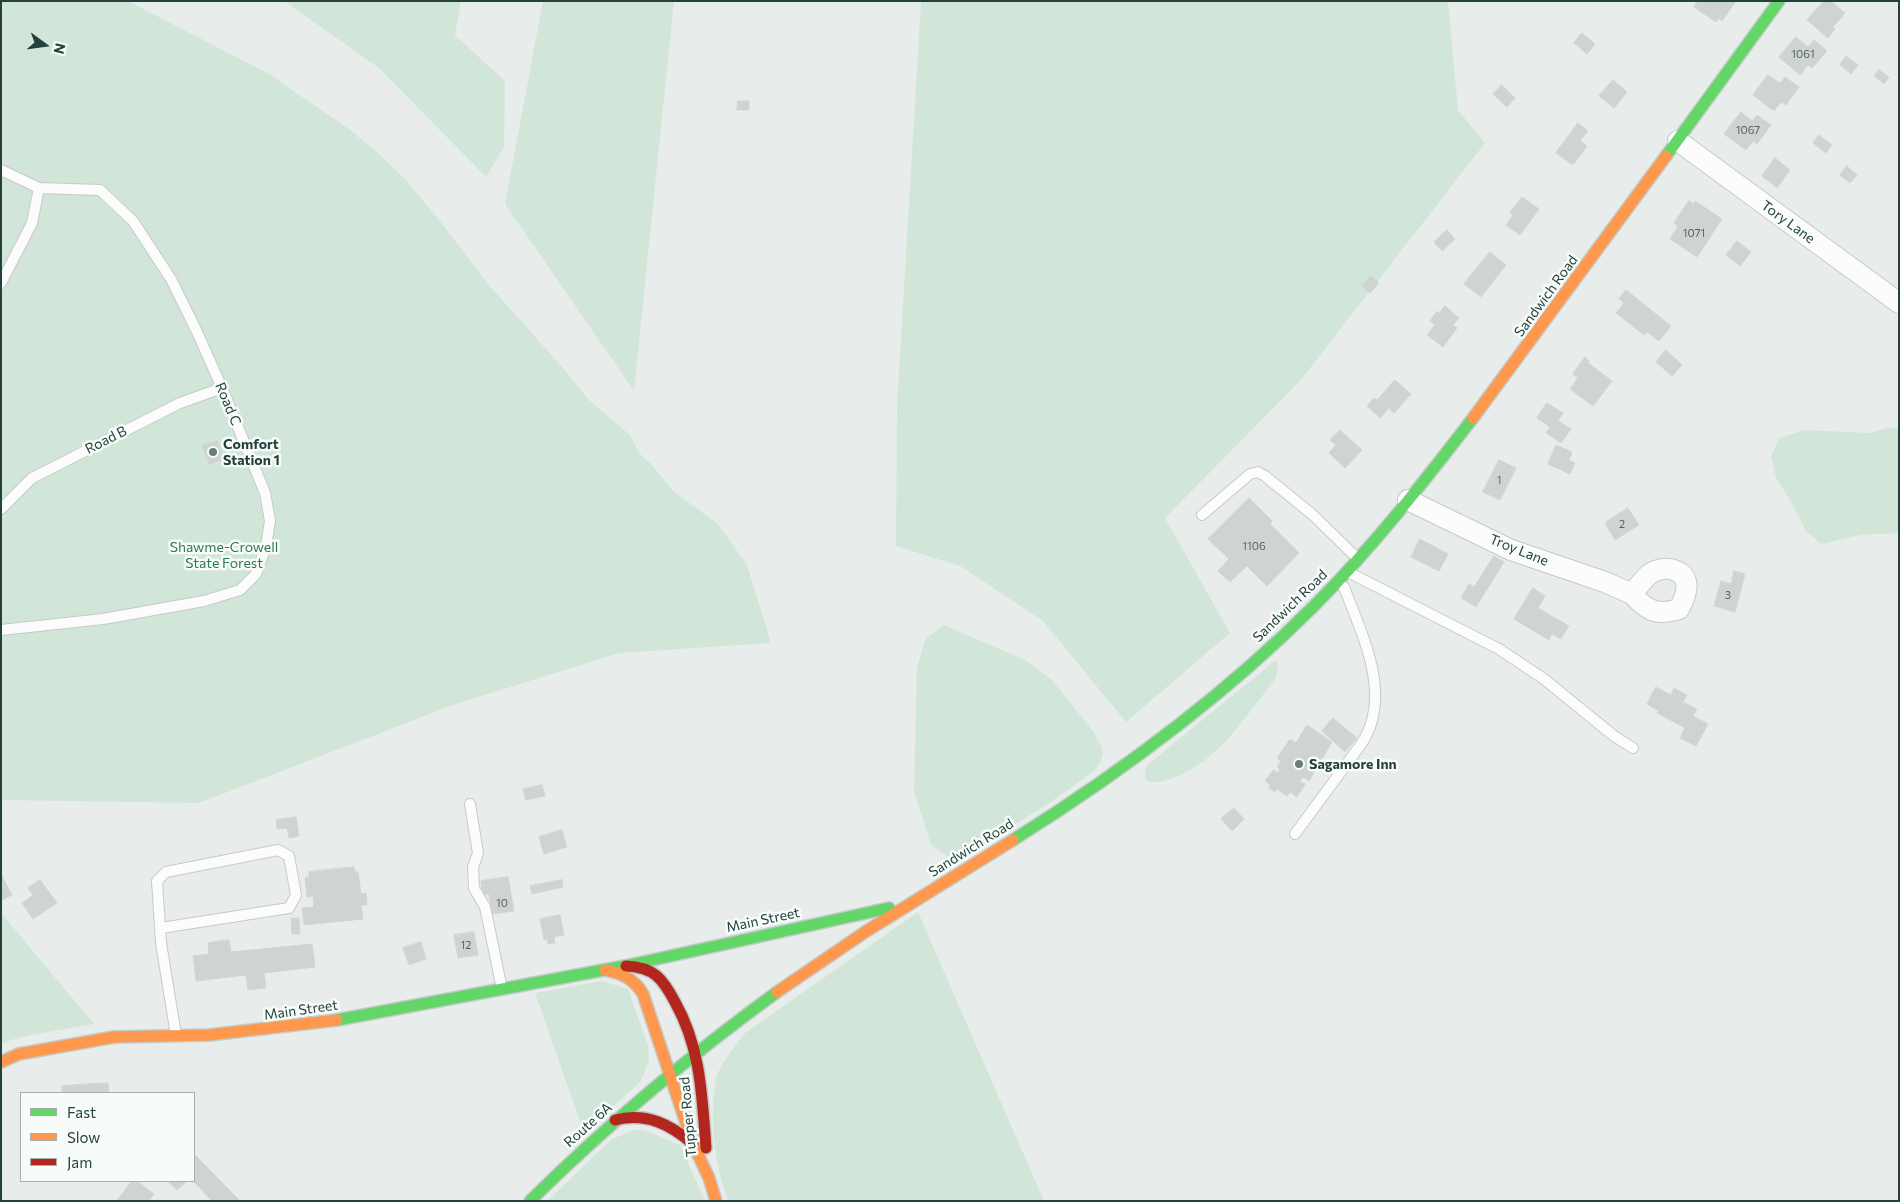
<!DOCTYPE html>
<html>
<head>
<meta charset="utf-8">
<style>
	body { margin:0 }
	#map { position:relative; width:1900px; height:1202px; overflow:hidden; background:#e8edeb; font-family:Commissioner,sans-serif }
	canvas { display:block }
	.frame { position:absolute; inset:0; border:2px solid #24423a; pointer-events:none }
	.legend { position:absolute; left:20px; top:1092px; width:175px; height:90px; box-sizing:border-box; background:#f7fbf9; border:1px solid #a3b1ad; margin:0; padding:6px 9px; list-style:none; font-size:15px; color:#24423a }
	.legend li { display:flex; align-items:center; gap:10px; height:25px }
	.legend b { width:25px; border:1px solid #a3b1ad }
	.north { position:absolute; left:20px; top:20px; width:50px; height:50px; -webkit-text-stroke:4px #f7fbf9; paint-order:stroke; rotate:104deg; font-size:14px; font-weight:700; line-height:20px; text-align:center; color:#24423a }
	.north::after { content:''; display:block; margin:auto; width:18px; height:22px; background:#24423a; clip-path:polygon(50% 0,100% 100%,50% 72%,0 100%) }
</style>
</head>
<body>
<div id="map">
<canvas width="1900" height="1202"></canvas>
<div class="frame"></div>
<ul class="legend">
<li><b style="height:6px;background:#63d668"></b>Fast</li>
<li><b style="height:6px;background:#ff974d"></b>Slow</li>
<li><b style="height:6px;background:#b3261e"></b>Jam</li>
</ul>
<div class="north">N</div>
</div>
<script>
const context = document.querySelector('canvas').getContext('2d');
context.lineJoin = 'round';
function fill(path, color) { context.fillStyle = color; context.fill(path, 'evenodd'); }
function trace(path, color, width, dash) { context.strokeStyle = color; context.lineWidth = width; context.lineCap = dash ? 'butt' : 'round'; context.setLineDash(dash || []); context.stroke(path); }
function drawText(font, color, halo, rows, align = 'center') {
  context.font = font + ' Commissioner,sans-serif'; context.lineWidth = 5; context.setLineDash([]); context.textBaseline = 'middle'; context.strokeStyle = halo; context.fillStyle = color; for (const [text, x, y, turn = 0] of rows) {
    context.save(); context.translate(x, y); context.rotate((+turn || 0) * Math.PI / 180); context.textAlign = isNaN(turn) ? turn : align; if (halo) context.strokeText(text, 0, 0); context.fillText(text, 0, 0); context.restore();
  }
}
fill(new Path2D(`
	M 1,1 L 128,1 L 269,74 L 346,127 L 377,152 L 405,179 L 440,221 L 488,284 L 564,369 L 588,399 L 630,435 L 639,453 L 653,466 L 673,491 L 718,524 L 747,565 L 771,643 L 619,653 L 453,705 L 199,803 L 1,800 Z
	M 284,1 L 461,1 L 455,35 L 505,81 L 504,147 L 486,177 L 379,68 Z
	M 543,1 L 674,1 L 634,391 L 505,204 Z
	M 921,1 L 1448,1 L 1458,110 L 1485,143 L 1300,381 L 1165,518 L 1230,633 L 1126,722 L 1043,621 L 960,566 L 896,546 L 897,406 Z
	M 1887,428 L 1899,428 L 1899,533 L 1861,535 L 1821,544 L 1806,531 L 1790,500 L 1776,478 L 1771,457 L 1779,438 L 1804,430 L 1869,433 Z
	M 944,625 L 1025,660 L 1051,679 L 1093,731 L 1101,746 L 1103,754 L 1100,763 L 1093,772 L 1045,806 L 959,858 L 949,857 L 931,845 L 914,792 L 917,667 L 926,638 Z
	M 1276,660 L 1278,669 L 1276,678 C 1246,715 1217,766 1167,780 C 1160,782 1152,784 1145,779 L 1146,766 Z
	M 918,912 L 1044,1201 L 728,1201 C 716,1166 710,1131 714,1094 C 715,1088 715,1081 717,1075 C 724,1060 735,1046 745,1033 Z
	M 1,913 L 94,1024 L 26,1036 L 1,1043 Z
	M 602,981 L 628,989 L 648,1046 L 649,1060 L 646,1069 L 640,1082 L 584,1133 L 535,993 Z
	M 634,1130 L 644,1130 L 680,1145 L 705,1201 L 547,1201 L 612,1139 Z`), '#d1e6d8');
const building = new Path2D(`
	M 1698,1 L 1736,1 L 1722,21 L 1719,18 L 1716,22 L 1694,7 Z
	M 1824,1 L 1831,1 L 1845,13 L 1833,27 L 1835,29 L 1828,38 L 1807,20 Z
	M 1582,33 L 1595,44 L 1587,54 L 1574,43 Z
	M 1796,37 L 1808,47 L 1814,40 L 1827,51 L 1812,68 L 1808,65 L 1800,75 L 1779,57 Z
	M 1846,56 L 1858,65 L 1851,74 L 1840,65 Z
	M 1879,70 L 1889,77 L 1884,84 L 1874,76 Z
	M 1768,75 L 1780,83 L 1785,77 L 1799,87 L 1786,105 L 1781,102 L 1774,111 L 1753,95 Z
	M 1613,80 L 1627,92 L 1614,108 L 1599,96 Z
	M 1502,85 L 1515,98 L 1507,107 L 1493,94 Z
	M 738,101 L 749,101 L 749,110 L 737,110 Z
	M 1741,112 L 1752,121 L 1757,115 L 1771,125 L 1757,144 L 1753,141 L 1746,150 L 1724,134 Z
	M 1578,123 L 1588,131 L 1580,141 L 1587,146 L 1573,165 L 1556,153 Z
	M 1819,135 L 1832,145 L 1826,153 L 1813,143 Z
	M 1775,158 L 1790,170 L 1777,188 L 1762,176 Z
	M 1847,166 L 1857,175 L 1850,183 L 1840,175 Z
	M 1522,197 L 1539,209 L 1520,235 L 1506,225 L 1513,215 L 1510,213 Z
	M 1689,201 L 1694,204 L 1695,201 L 1722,219 L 1697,257 L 1670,239 L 1678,226 L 1674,223 Z
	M 1447,230 L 1455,239 L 1442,251 L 1434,242 Z
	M 1737,241 L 1751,252 L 1740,266 L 1726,255 Z
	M 1490,252 L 1506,265 L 1481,297 L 1464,284 Z
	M 1371,276 L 1379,283 L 1370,293 L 1362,286 Z
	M 1626,290 L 1671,326 L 1659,341 L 1647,332 L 1644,335 L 1616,313 L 1624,303 L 1619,299 Z
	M 1445,306 L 1459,318 L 1453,325 L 1457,328 L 1443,347 L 1427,335 L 1435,325 L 1430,321 L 1437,311 L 1439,313 Z
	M 1666,350 L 1682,365 L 1672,376 L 1656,362 Z
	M 1585,357 L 1589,361 L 1588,363 L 1612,381 L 1593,406 L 1570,389 L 1578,378 L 1573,374 Z
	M 1395,380 L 1411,394 L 1394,413 L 1389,408 L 1380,418 L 1367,406 L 1374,398 L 1377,400 Z
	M 1547,403 L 1563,413 L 1558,421 L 1571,429 L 1561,443 L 1546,433 L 1550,427 L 1537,418 Z
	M 1340,430 L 1362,450 L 1345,468 L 1329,453 L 1336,445 L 1330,440 Z
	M 217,441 L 223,459 L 209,464 L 202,446 Z
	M 1556,445 L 1572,452 L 1569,460 L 1575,463 L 1570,474 L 1548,464 Z
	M 1499,460 L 1516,468 L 1500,500 L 1483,492 Z
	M 1249,498 L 1272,521 L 1270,524 L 1299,553 L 1267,586 L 1247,566 L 1230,582 L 1218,571 L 1229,559 L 1208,539 Z
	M 1628,508 L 1639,525 L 1615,540 L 1605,523 Z
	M 1420,539 L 1448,554 L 1439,571 L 1411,557 Z
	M 1494,556 L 1504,562 L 1476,607 L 1461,598 L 1469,584 L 1474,587 Z
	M 1734,571 L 1745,574 L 1735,612 L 1714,606 L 1721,581 L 1731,584 Z
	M 1533,588 L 1545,596 L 1538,608 L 1569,626 L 1561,639 L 1552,634 L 1549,640 L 1514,619 Z
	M 1656,687 L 1671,695 L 1674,688 L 1687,695 L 1683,702 L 1697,709 L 1693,716 L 1708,724 L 1696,746 L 1680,738 L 1685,728 L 1657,713 L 1659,711 L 1647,704 Z
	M 1333,718 L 1357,738 L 1345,752 L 1322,731 Z
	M 1307,725 L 1332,742 L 1309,781 L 1303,777 L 1300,782 L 1305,784 L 1297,797 L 1290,792 L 1287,796 L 1277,789 L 1275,792 L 1269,788 L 1270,785 L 1265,781 L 1273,770 L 1278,773 L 1280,769 L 1277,767 L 1281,761 L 1277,758 L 1290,739 L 1296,743 Z
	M 542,785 L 545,796 L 526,800 L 523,789 Z
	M 1234,808 L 1244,819 L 1232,831 L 1221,819 Z
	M 296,817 L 299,836 L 289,838 L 287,828 L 277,829 L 276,820 Z
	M 562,830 L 567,847 L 544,854 L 539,837 Z
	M 354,867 L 355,872 L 358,872 L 361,894 L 366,893 L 367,905 L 361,905 L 363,919 L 304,925 L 302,908 L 314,907 L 313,896 L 307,897 L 305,878 L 309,877 L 309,872 Z
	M 2,876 L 12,895 L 2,900 L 1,877 Z
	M 508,877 L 514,911 L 492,914 L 489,894 L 483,895 L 481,881 Z
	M 40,880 L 57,903 L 33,919 L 22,903 L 33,895 L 28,888 Z
	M 562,880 L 563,887 L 532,894 L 530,886 Z
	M 560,915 L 564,935 L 554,937 L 555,943 L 548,944 L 547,939 L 544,940 L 540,919 Z
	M 299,918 L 300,934 L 292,934 L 291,919 Z
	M 474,932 L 478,955 L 458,958 L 454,935 Z
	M 229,940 L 231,952 L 312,944 L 315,967 L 264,973 L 266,988 L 248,990 L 246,975 L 196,981 L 193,956 L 209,954 L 208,943 Z
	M 421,942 L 426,959 L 409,965 L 403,948 Z
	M 108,1083 L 109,1093 L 62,1093 L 62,1086 Z
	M 194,1154 L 240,1201 L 212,1201 L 193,1181 Z
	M 132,1181 L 137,1181 L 154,1194 L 149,1201 L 117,1201 Z
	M 168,1181 L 187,1181 L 177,1190 Z`);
fill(building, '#cfd4d2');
trace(building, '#d1d6d4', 1);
const lane = new Path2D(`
	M 1,170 L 39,188 L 100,190 L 133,221 L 171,279 L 197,332 L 222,388 L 265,493 L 270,521 L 266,546 L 256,574 L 240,590 L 204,601 L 103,619 L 1,630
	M 1,283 L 32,223 L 39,188
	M 1,509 L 32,478 L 180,403 L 222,388
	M 1202,515 L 1250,474 L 1258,472 L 1265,476 L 1313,515 L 1357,558
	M 1348,572 L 1499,649 L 1544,679 L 1614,736 L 1633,748
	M 470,804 L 478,853 L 473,867 L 474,888 L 485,907 L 502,989
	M 1295,834 L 1362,743 C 1393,695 1362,635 1344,587
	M 161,928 L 289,908 L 296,895 L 289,856 L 278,850 L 166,872 L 157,881 L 161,943 L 176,1035`);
const street = new Path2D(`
	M 1678,141 L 1899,303
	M 1408,500 L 1511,550 L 1605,582 L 1632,594 C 1638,587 1643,579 1651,573 C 1656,570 1664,568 1670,569 C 1693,574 1688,593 1679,609 C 1657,616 1647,611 1632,594`);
const fast = new Path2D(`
	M 1666,156 L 1779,1
	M 1013,840 C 1120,773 1224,696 1314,606 C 1372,548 1423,483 1473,418
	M 337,1020 L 625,966 L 889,908
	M 530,1201 C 607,1125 689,1056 777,992`);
const slow = new Path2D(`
	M 1473,418 L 1666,156
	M 605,970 C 622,973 634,979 643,994 L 693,1144 L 709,1178 L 716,1201
	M 777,992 L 865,932 L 1013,840
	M 1,1062 L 19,1054 L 114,1037 L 209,1035 L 337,1020`);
const jam = new Path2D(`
	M 626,966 C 654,967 663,979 675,1002 C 701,1048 702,1097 706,1148
	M 615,1120 C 646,1112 670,1124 693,1144`);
trace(lane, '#c5cac8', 12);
trace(street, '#c5cac8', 22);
trace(fast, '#c3cbc8', 14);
trace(slow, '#c3cbc8', 14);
trace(jam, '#c3cbc8', 14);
trace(lane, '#fcfcfc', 10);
trace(street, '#fcfcfc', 20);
trace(fast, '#63d668', 11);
trace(slow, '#ff974d', 11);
trace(jam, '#b3261e', 11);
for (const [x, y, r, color] of [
	[213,452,5,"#697e78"],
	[1299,764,5,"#697e78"]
]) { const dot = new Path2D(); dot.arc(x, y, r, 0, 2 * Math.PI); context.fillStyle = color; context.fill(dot); trace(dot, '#f7fbf9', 2); }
drawText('11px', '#506761', null, [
	["1061",1803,54],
	["1067",1748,130],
	["1071",1694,233],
	["1",1499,480],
	["2",1622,524],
	["1106",1254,546],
	["3",1728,595],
	["10",502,903],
	["12",466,945]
]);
drawText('14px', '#24423a', '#f7fbf9', [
	["Tory Lane",1788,222,36],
	["Sandwich Road",1546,296,-54],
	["Road C",228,404,67],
	["Road B",106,440,-27],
	["Troy Lane",1519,550,22],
	["Sandwich Road",1290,606,-44],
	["Sandwich Road",971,848,-32],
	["Main Street",763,920,-12],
	["Main Street",301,1010,-8],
	["Tupper Road",688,1117,-95],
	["Route 6A",588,1125,-42]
]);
drawText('bold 14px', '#24423a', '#f7fbf9', [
	["Comfort",223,444],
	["Station 1",223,460],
	["Sagamore Inn",1309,764]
], 'left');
drawText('14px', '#2d7a4b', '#f7fbf9', [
	["Shawme-Crowell",224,547],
	["State Forest",224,563]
]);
</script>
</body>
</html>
